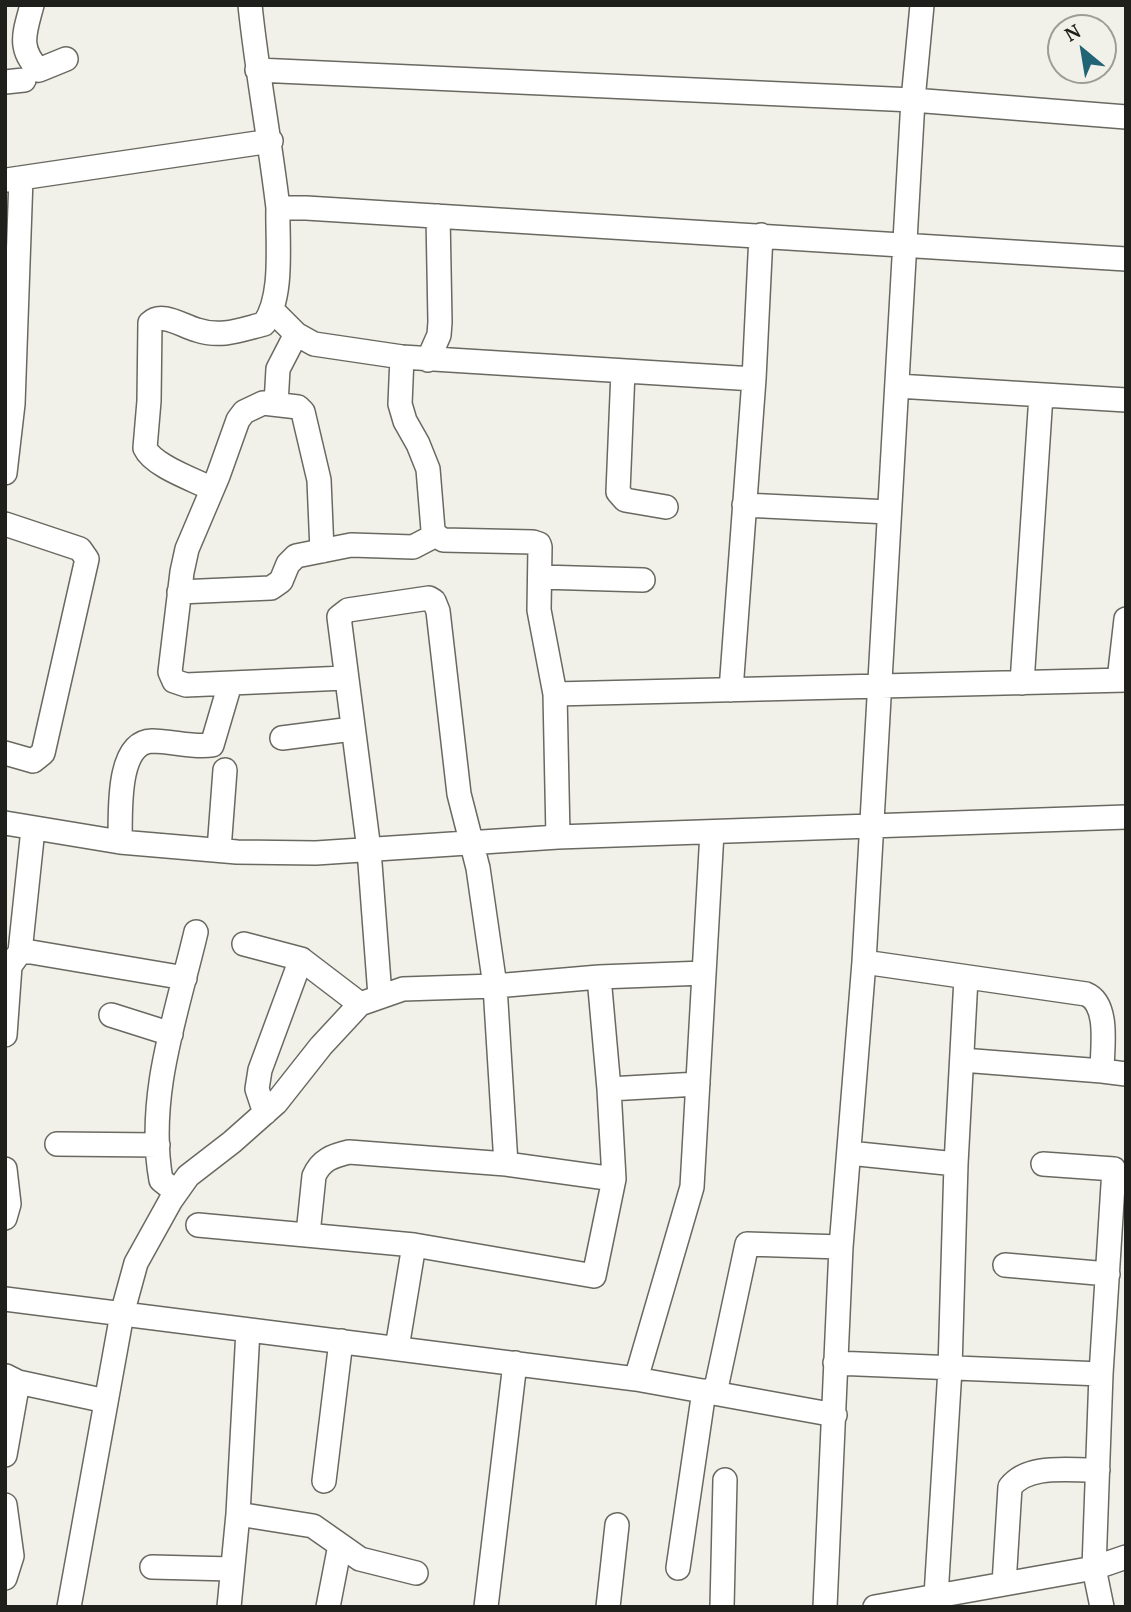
<!DOCTYPE html>
<html>
<head>
<meta charset="utf-8">
<style>
	body { margin:0 }
	#map { position:relative; width:1131px; height:1612px; overflow:hidden; background:#f1f1e9; font-family:"PT Serif",serif }
	canvas { display:block }
	.frame { position:absolute; inset:0; border:7px solid #1f1f1c; pointer-events:none }
	.north { position:absolute; left:1047px; top:14px; width:70px; height:70px; box-sizing:border-box; background:#f1f1e9; border:2px solid #9d9d97; border-radius:50%; rotate:330deg; font-size:19px; font-weight:700; line-height:28px; text-align:center; color:#1f1f1c }
	.north::after { content:''; display:block; margin:auto; width:24px; height:32px; background:#206476; clip-path:polygon(50% 0,100% 100%,50% 72%,0 100%) }
</style>
</head>
<body>
<div id="map">
<canvas width="1131" height="1612"></canvas>
<div class="frame"></div>
<div class="north">N</div>
</div>
<script>
const context = document.querySelector('canvas').getContext('2d');
context.lineJoin = 'round';
function trace(path, color, width, dash) { context.strokeStyle = color; context.lineWidth = width; context.lineCap = dash ? 'butt' : 'round'; context.setLineDash(dash || []); context.stroke(path); }
const minor = new Path2D(`
	M 32,5 C 25,32 17,48 39,70 L 66,59
	M 250,5 C 257,73 270,140 278,208 L 306,208 L 1126,259
	M 257,70 L 913,100 L 1126,117
	M 5,82 L 24,80
	M 7,180 L 271,141
	M 272,310 L 296,334 L 314,344 L 402,357 L 754,379
	M 402,357 L 400,404 L 405,421 L 418,444 L 428,469 L 433,530 L 436,535 L 443,540 L 533,542 L 539,544 L 540,547 L 539,610 L 555,694 L 558,837
	M 428,360 L 439,335 L 440,322 L 438,216
	M 623,371 L 618,492 L 625,500 L 666,507
	M 897,386 L 1126,400
	M 276,404 L 278,369 L 296,334
	M 5,473 L 13,404 L 21,178
	M 212,489 C 195,480 153,466 145,448 L 149,401 L 150,323 C 162,311 182,326 197,330 C 221,338 240,330 264,324 C 284,296 277,242 278,208
	M 744,505 L 889,512
	M 5,524 L 80,549 L 87,559 L 43,753 L 33,761 L 5,753
	M 322,551 L 319,480 L 303,412 L 298,407 L 263,403 L 244,412 L 238,420 L 218,476 L 187,549 L 182,572 L 170,672 L 174,681 L 186,685 L 345,678
	M 541,577 L 643,580
	M 179,592 L 271,588 L 281,581 L 288,564 L 296,556 L 351,545 L 413,547 L 436,535
	M 1119,680 L 1126,619
	M 1022,683 L 1041,395
	M 731,690 L 754,379 L 761,235
	M 555,694 L 1126,680
	M 282,738 L 352,729
	M 5,823 L 120,842 L 237,852 L 316,853 L 558,837 L 1126,817
	M 120,842 C 121,818 115,742 152,741 C 172,741 193,748 212,745 L 230,684
	M 219,850 L 225,770
	M 244,944 L 301,959 L 360,1004
	M 20,952 L 33,829
	M 864,962 L 1086,994 C 1110,1004 1102,1049 1102,1071 L 962,1060
	M 111,1015 L 171,1034
	M 5,1035 L 10,966 L 20,952 L 31,952 L 185,978
	M 1102,1071 L 1126,1074
	M 609,1089 L 599,977 L 704,973
	M 265,1113 L 257,1089 L 260,1070 L 301,959
	M 57,1144 L 158,1145
	M 849,1153 L 956,1164 L 950,1369 L 936,1596
	M 506,1164 L 495,986 L 599,977
	M 956,1164 L 966,978
	M 1043,1164 L 1114,1169 L 1101,1374 L 1094,1568 L 1102,1607
	M 5,1169 L 9,1204 L 5,1218
	M 176,1192 L 161,1180 C 146,1096 177,1013 196,932
	M 198,1225 L 414,1245
	M 308,1234 L 314,1176 C 321,1160 332,1156 349,1152 L 506,1164 L 614,1179
	M 1005,1265 L 1108,1274
	M 5,1299 L 636,1379 L 835,1415
	M 397,1348 L 414,1245 L 594,1276 L 614,1179 L 609,1089 L 698,1084
	M 835,1363 L 1101,1374
	M 636,1379 L 692,1187 L 712,832
	M 18,1382 L 106,1401
	M 715,1393 L 747,1244 L 841,1247
	M 5,1455 L 18,1382 L 6,1376
	M 324,1481 L 341,1341
	M 5,1505 L 12,1556 L 5,1578
	M 238,1514 L 313,1526 L 360,1559 L 416,1573
	M 152,1567 L 232,1569
	M 678,1568 L 704,1391
	M 1004,1584 L 1010,1487 C 1029,1463 1070,1471 1098,1470
	M 69,1607 L 122,1314 L 136,1263 L 171,1200 L 188,1176 L 232,1142 L 276,1103 L 321,1046 L 360,1004 L 403,989 L 495,986 L 478,868 L 459,794 L 438,611 L 434,601 L 429,598 L 348,610 L 339,617 L 369,850 L 380,996
	M 229,1607 L 238,1514 L 248,1330
	M 328,1607 L 340,1545
	M 486,1607 L 515,1363
	M 608,1607 L 617,1525
	M 722,1607 L 725,1480
	M 825,1607 L 841,1247 L 864,962 L 913,100 L 922,5
	M 875,1607 L 1094,1568 L 1126,1557`);
trace(minor, '#696961', 26);
trace(minor, '#fff', 23);
</script>
</body>
</html>
